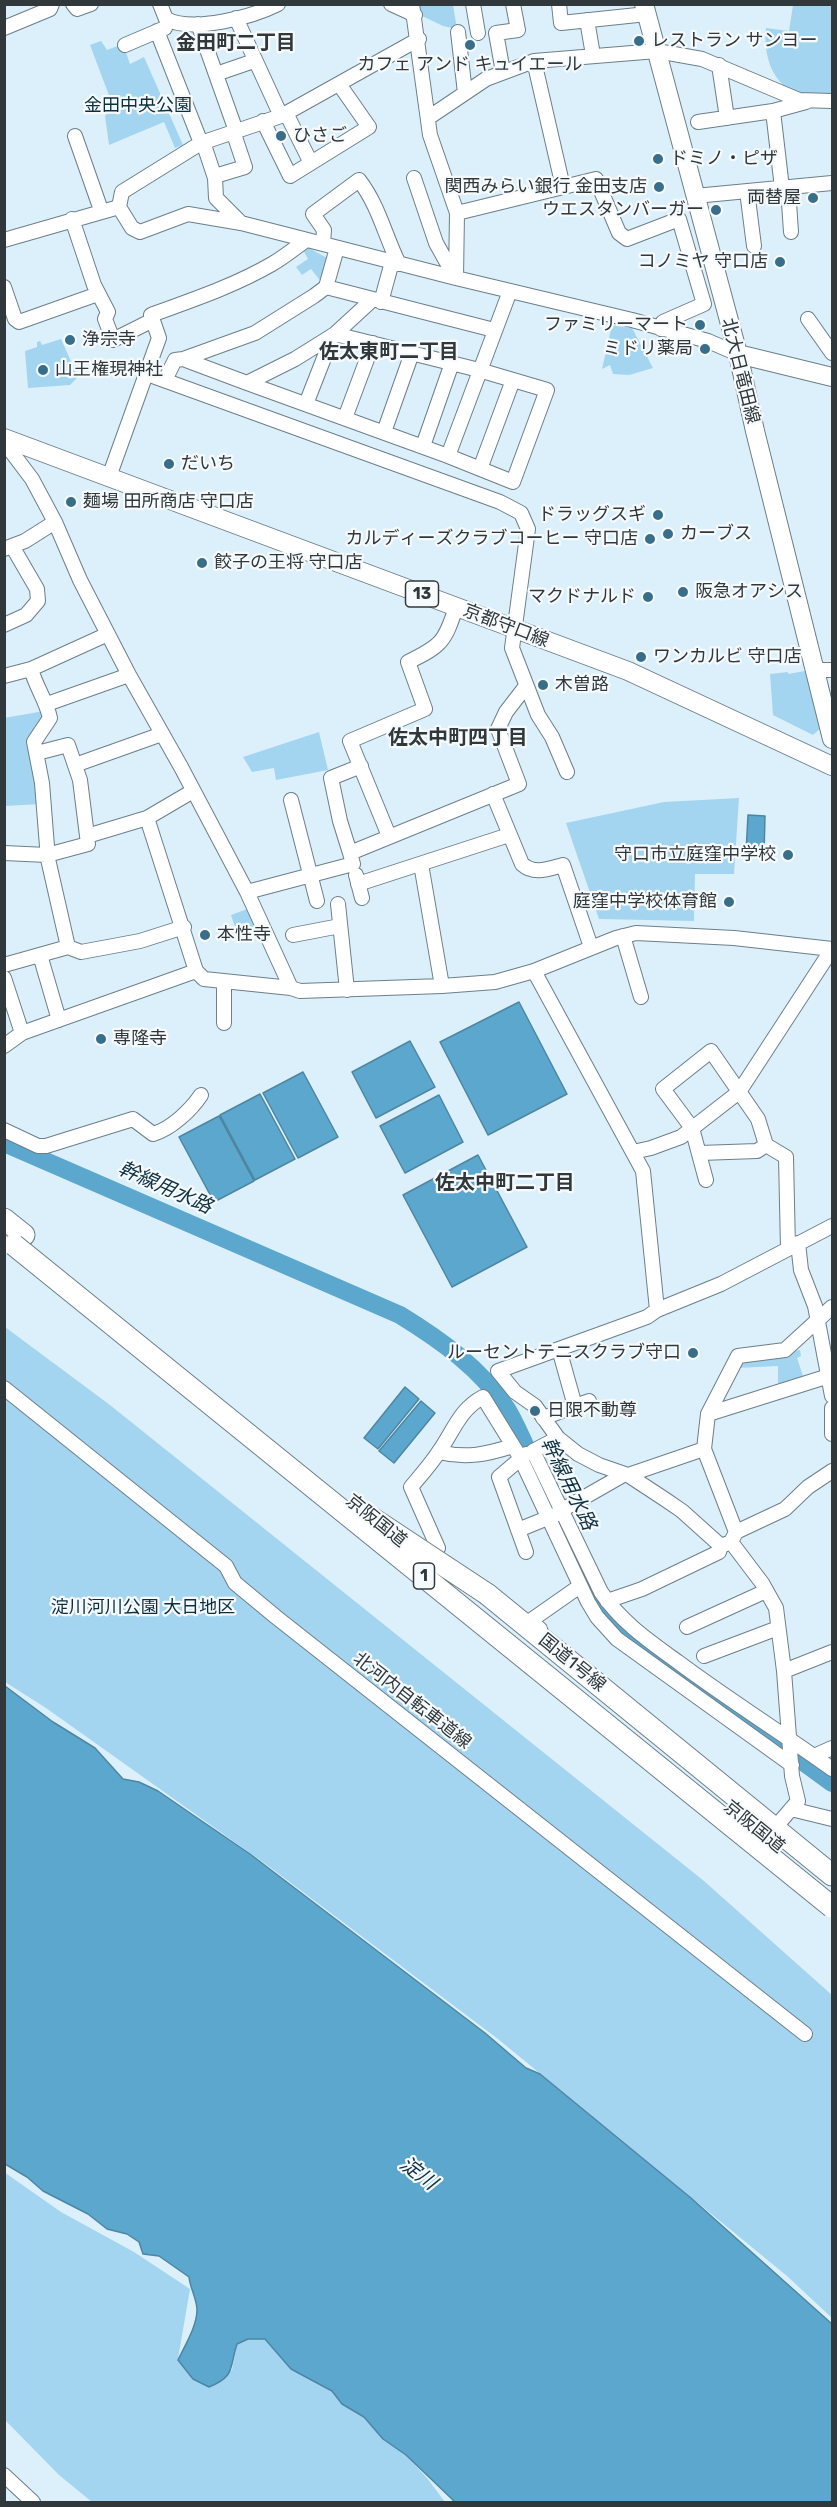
<!DOCTYPE html>
<html>
<head>
<meta charset="utf-8">
<style>
	body { margin:0 }
	#map { position:relative; width:837px; height:2507px; overflow:hidden; background:#dbf0fb; font-family:Rubik,sans-serif }
	canvas { display:block }
	.frame { position:absolute; inset:0; border:6px solid #30383c; pointer-events:none }
</style>
</head>
<body>
<div id="map">
<canvas width="837" height="2507"></canvas>
<div class="frame"></div>
</div>
<script>
const context = document.querySelector('canvas').getContext('2d');
context.lineJoin = 'round';
function fill(path, color) { context.fillStyle = color; context.fill(path, 'evenodd'); }
function trace(path, color, width, dash) { context.strokeStyle = color; context.lineWidth = width; context.lineCap = dash ? 'butt' : 'round'; context.setLineDash(dash || []); context.stroke(path); }
function drawText(font, color, halo, rows, align = 'center') {
  context.font = font + ' Rubik,"Noto Sans JP",sans-serif'; context.lineWidth = 4.5; context.setLineDash([]); context.textBaseline = 'middle'; context.strokeStyle = halo; context.fillStyle = color; for (const [text, x, y, turn = 0] of rows) {
    context.save(); context.translate(x, y); context.rotate((+turn || 0) * Math.PI / 180); context.textAlign = isNaN(turn) ? turn : align; if (halo) context.strokeText(text, 0, 0); context.fillText(text, 0, 0); context.restore();
  }
}
fill(new Path2D(`
	M 417,5 L 453,5 L 457,29 L 443,26 L 420,15 Z
	M 793,5 L 832,5 L 832,94 C 825,98 817,96 809,95 C 774,92 763,59 766,28 L 789,31 Z
	M 101,41 L 107,50 L 123,44 L 130,64 L 144,57 L 183,145 L 175,148 L 164,122 L 109,145 L 105,116 L 113,106 L 90,45 Z
	M 305,246 L 329,259 L 322,283 L 311,269 L 302,275 L 296,267 L 308,259 L 302,248 Z
	M 612,325 L 632,328 L 653,368 L 629,375 L 613,374 L 610,365 L 602,369 Z
	M 61,339 L 78,377 L 70,385 L 28,388 L 25,351 L 37,347 L 37,342 L 40,341 L 42,345 Z
	M 805,671 L 821,728 L 813,735 L 773,715 L 770,674 L 788,672 L 788,674 Z
	M 44,711 L 46,716 L 31,742 L 41,804 L 5,806 L 4,718 Z
	M 319,732 L 328,770 L 276,780 L 274,768 L 252,772 L 243,757 Z
	M 739,798 L 734,874 L 695,874 L 694,921 L 599,919 L 566,823 L 664,802 Z
	M 250,908 L 262,932 L 239,938 L 231,915 Z
	M 5,1327 L 110,1405 L 704,1881 L 832,1995 L 832,2318 L 787,2276 L 498,2039 L 271,1868 L 46,1708 L 5,1682 Z
	M 800,1350 L 801,1356 L 797,1358 L 804,1379 L 778,1387 L 778,1366 L 737,1368 L 742,1358 Z
	M 4,2172 L 61,2212 L 134,2252 L 190,2289 L 178,2359 L 193,2379 L 232,2370 L 237,2344 L 248,2339 L 265,2339 L 291,2369 L 332,2391 L 342,2404 L 364,2417 L 383,2439 L 406,2455 L 427,2478 L 445,2502 L 92,2502 L 59,2475 L 5,2420 Z`), '#a3d5f1');
const water = new Path2D(`
	M 748,815 L 765,816 L 764,854 L 746,853 Z
	M 519,1002 L 567,1094 L 488,1135 L 440,1042 Z
	M 410,1041 L 435,1087 L 376,1118 L 352,1072 Z
	M 303,1072 L 338,1137 L 298,1158 L 263,1093 Z
	M 260,1094 L 295,1159 L 255,1180 L 220,1115 Z
	M 439,1095 L 463,1142 L 405,1173 L 380,1126 Z
	M 219,1116 L 254,1181 L 214,1202 L 179,1137 Z
	M 478,1155 L 527,1247 L 452,1287 L 403,1195 Z
	M 405,1387 L 419,1399 L 378,1449 L 364,1438 Z
	M 421,1401 L 435,1413 L 394,1463 L 379,1451 Z
	M 5,1686 L 53,1722 L 95,1748 L 123,1779 L 139,1782 L 158,1791 L 250,1854 L 485,2033 L 526,2068 L 540,2074 L 691,2198 L 832,2324 L 832,2502 L 455,2502 L 406,2455 L 383,2439 L 364,2417 L 342,2404 L 332,2391 L 291,2369 L 265,2339 L 248,2339 L 237,2344 C 229,2368 236,2376 209,2387 L 193,2379 L 178,2360 C 185,2345 197,2326 197,2310 C 197,2299 190,2288 189,2277 L 159,2256 L 143,2254 L 139,2242 L 127,2234 L 107,2229 L 88,2214 L 43,2191 L 27,2177 L 5,2164 Z`);
fill(water, '#5ba7ce');
trace(water, '#4e86a2', 1.5);
trace(new Path2D(`
	M 4,1143 L 400,1315 C 439,1339 482,1369 507,1409 C 518,1427 526,1448 535,1468
	M 568,1539 C 583,1571 596,1604 621,1629 L 832,1783`), '#5ba7ce', 18);
const minor = new Path2D(`
	M 73,4 L 77,9 L 91,4
	M 160,4 L 166,19 C 193,33 252,17 278,4
	M 391,4 L 415,15
	M 412,4 L 430,135 L 457,213 L 456,278
	M 473,4 L 478,33
	M 559,4 L 561,23 L 647,14
	M 236,18 L 281,116
	M 587,20 L 593,55
	M 198,24 L 236,131
	M 4,28 L 50,9 L 52,4
	M 157,31 L 201,143
	M 458,32 L 465,93
	M 125,45 L 165,28
	M 534,61 L 563,187
	M 719,65 L 727,118
	M 503,72 L 496,33 L 518,30 L 513,4
	M 216,74 L 254,61
	M 773,111 L 782,188
	M 286,113 L 311,163
	M 428,118 L 486,79 L 534,61 L 657,51 L 702,59 L 799,100 L 832,101
	M 263,121 L 290,176 L 369,127 L 339,84
	M 698,122 L 773,111 L 806,102
	M 75,136 L 101,210
	M 203,142 L 215,178 L 216,198 L 240,222
	M 215,176 L 245,167 L 233,131
	M 414,178 L 436,243 L 455,277
	M 788,188 L 791,232
	M 747,191 L 754,246
	M 695,196 L 832,183
	M 119,207 L 122,192 L 201,143 L 281,116 L 419,39
	M 457,213 L 596,179 L 619,233 L 627,239 L 679,219 L 704,304 L 663,322 L 661,329
	M 72,219 L 94,285 L 108,312 L 105,319 L 113,340 L 153,320
	M 4,240 L 119,207 L 132,228 L 140,232 L 188,214 L 241,223 L 456,278 L 632,320 L 708,341 L 738,354
	M 323,244 L 324,230 L 313,214 L 359,180 C 379,206 385,236 399,264
	M 4,287 L 15,319 L 19,322 L 98,294
	M 326,287 L 494,330
	M 381,302 L 392,262
	M 808,319 L 832,353
	M 335,334 L 479,370 L 547,390 L 513,482 L 448,456 L 247,383 L 295,359 L 335,334 L 372,300
	M 183,359 L 255,333 L 314,296 L 326,287 L 337,248
	M 147,374 L 500,502 L 521,513 L 528,529 L 512,648 L 538,715 L 552,737 L 567,772
	M 165,380 L 175,360 L 183,359 L 247,383
	M 306,404 L 333,335
	M 345,418 L 373,343
	M 384,432 L 412,353
	M 4,442 L 32,479 L 55,522 L 80,580 L 129,675 L 181,767 L 247,892 L 291,988
	M 423,446 L 452,363
	M 448,456 L 510,291
	M 480,469 L 513,380
	M 109,477 L 159,338 L 151,315 C 192,300 234,286 272,264 C 284,257 295,248 306,240
	M 4,549 L 25,541 L 55,522
	M 4,625 L 26,615 L 38,601 L 37,589 L 12,546
	M 31,669 C 36,687 46,700 50,718 L 34,742 L 42,783 L 48,859 L 68,947
	M 815,670 L 832,670
	M 4,676 L 31,669 L 108,634
	M 47,704 L 129,675
	M 75,765 L 162,734
	M 493,794 L 522,864 C 534,875 548,869 563,865 L 591,947
	M 291,800 L 317,901
	M 147,818 L 196,971
	M 87,836 L 147,818 L 193,791
	M 389,836 L 350,741 L 425,709 L 408,662 C 441,646 445,642 456,607
	M 4,853 L 47,855 L 88,844 L 80,780 L 68,745 L 37,753
	M 350,853 L 340,821 L 331,778 L 361,766
	M 421,864 L 442,986
	M 356,875 L 362,898
	M 358,884 L 509,835
	M 247,892 L 353,864 L 350,853 L 519,784 L 498,729 L 506,712 L 526,686
	M 338,904 L 347,990
	M 293,935 L 340,926
	M 623,936 L 641,997
	M 40,955 L 59,1020
	M 4,965 L 68,947 L 81,952 L 140,941 L 184,927
	M 534,971 L 643,1171 L 657,1310
	M 4,978 L 22,1033
	M 224,1023 L 224,981
	M 4,1046 L 22,1033 L 196,971 L 204,979 L 291,988 L 300,991 L 442,986 L 495,982 L 534,971 L 616,938 L 636,933 L 734,938 L 832,949 L 739,1092 L 681,1137 L 651,1148 L 633,1152
	M 4,1130 L 38,1146 L 46,1146 L 133,1119 L 153,1134 C 171,1129 191,1110 201,1095
	M 700,1153 L 757,1151 L 766,1145 L 786,1157 L 788,1249
	M 706,1180 L 692,1128 L 663,1089 L 711,1051 L 758,1119 L 766,1145
	M 832,1226 L 721,1284 L 657,1310 L 647,1317 L 498,1371 L 515,1392 L 535,1406 L 558,1438 L 578,1454 L 599,1465 L 628,1475 L 666,1500 L 682,1511 L 721,1546 L 731,1542 L 736,1532 L 704,1449 L 708,1414 L 738,1356 L 785,1350 L 832,1307
	M 798,1243 L 801,1270 L 815,1306 L 832,1396
	M 559,1349 L 575,1406
	M 4,1388 L 226,1566 L 235,1583 L 276,1617 L 805,2034
	M 832,1408 L 832,1434
	M 708,1414 L 832,1375
	M 543,1418 L 589,1401
	M 558,1438 L 533,1451 L 601,1592 C 621,1622 649,1641 678,1662 C 729,1700 782,1733 832,1769
	M 439,1452 C 467,1459 487,1454 513,1446
	M 628,1475 L 704,1449
	M 562,1510 L 625,1474
	M 518,1530 L 555,1515
	M 736,1532 L 785,1509 L 808,1487 L 832,1471
	M 731,1542 L 762,1583 L 776,1608 L 784,1671 L 792,1776 L 798,1801 L 779,1823
	M 438,1548 L 411,1487 C 421,1475 432,1463 440,1450 C 454,1430 460,1409 483,1397 L 520,1457 L 588,1602 L 597,1617 L 617,1639 L 792,1765
	M 526,1552 L 499,1477 L 526,1454
	M 607,1601 L 642,1589 L 719,1552 L 721,1546
	M 687,1627 L 766,1591
	M 540,1629 L 530,1621 L 580,1586
	M 704,1656 L 778,1628
	M 784,1671 L 832,1652
	M 814,1756 L 832,1748
	M 791,1809 L 832,1819
	M 4,2475 L 33,2502`);
const major = new Path2D(`
	M 644,4 L 738,354 L 755,431 L 832,739
	M 738,354 L 832,377
	M 4,438 L 628,671 L 832,766`);
const highway = new Path2D(`
	M 4,1219 L 24,1235
	M 487,1594 L 832,1875`);
trace(minor, '#6c7f89', 16);
trace(major, '#6c7f89', 20);
trace(highway, '#6c7f89', 23);
trace(minor, '#fff', 14);
trace(major, '#fff', 18);
trace(highway, '#fff', 21);
const highwayBridge = new Path2D(`
	M 14,1245 L 832,1907
	M 372,1518 L 487,1594`);
trace(highwayBridge, '#6c7f89', 23, []);
trace(highwayBridge, '#fff', 21);
for (const [x, y, r, color] of [
	[639,41,6,"#386e89"],
	[470,45,6,"#386e89"],
	[281,136,6,"#386e89"],
	[658,159,6,"#386e89"],
	[659,187,6,"#386e89"],
	[813,198,6,"#386e89"],
	[716,210,6,"#386e89"],
	[780,262,6,"#386e89"],
	[700,325,6,"#386e89"],
	[70,340,6,"#386e89"],
	[705,349,6,"#386e89"],
	[43,370,6,"#386e89"],
	[169,464,6,"#386e89"],
	[71,502,6,"#386e89"],
	[658,515,6,"#386e89"],
	[668,534,6,"#386e89"],
	[650,539,6,"#386e89"],
	[202,563,6,"#386e89"],
	[683,592,6,"#386e89"],
	[648,597,6,"#386e89"],
	[641,657,6,"#386e89"],
	[543,685,6,"#386e89"],
	[788,855,6,"#386e89"],
	[729,902,6,"#386e89"],
	[205,935,6,"#386e89"],
	[101,1039,6,"#386e89"],
	[693,1353,6,"#386e89"],
	[535,1411,6,"#386e89"]
]) { const dot = new Path2D(); dot.arc(x, y, r, 0, 2 * Math.PI); context.fillStyle = color; context.fill(dot); trace(dot, '#f6fafc', 2); }
for (const [x, y, w] of [
	[422,594,33],
	[424,1576,21]
]) { const box = new Path2D(); box.roundRect(x - w / 2, y - 13, w, 26, 4.5); context.fillStyle = '#f6fafc'; context.fill(box); trace(box, '#30383c', 1.5); }
drawText('bold 16px', '#30383c', null, [
	["13",422,594],
	["1",424,1576]
]);
drawText('18px', '#30383c', '#f6fafc', [
	["レストラン サンヨー",651,41],
	["カフェ アンド キュイエール",470,65,"center"],
	["ひさご",293,136],
	["ドミノ・ピザ",670,159],
	["関西みらい銀行 金田支店",647,187,"right"],
	["両替屋",801,198,"right"],
	["ウエスタンバーガー",704,210,"right"],
	["コノミヤ 守口店",768,262,"right"],
	["ファミリーマート",688,325,"right"],
	["浄宗寺",82,340],
	["ミドリ薬局",693,349,"right"],
	["山王権現神社",55,370],
	["だいち",181,464],
	["麺場 田所商店 守口店",83,502],
	["ドラッグスギ",646,515,"right"],
	["カーブス",680,534],
	["カルディーズクラブコーヒー 守口店",638,539,"right"],
	["餃子の王将 守口店",214,563],
	["阪急オアシス",695,592],
	["マクドナルド",636,597,"right"],
	["ワンカルビ 守口店",653,657],
	["木曽路",555,685],
	["守口市立庭窪中学校",776,855,"right"],
	["庭窪中学校体育館",717,902,"right"],
	["本性寺",217,935],
	["専隆寺",113,1039],
	["ルーセントテニスクラブ守口",681,1353,"right"],
	["日限不動尊",547,1411]
], 'left');
drawText('18px', '#0c2f40', '#f6fafc', [
	["金田中央公園",138,106],
	["淀川河川公園 大日地区",143,1608]
]);
drawText('18px', '#30383c', '#f6fafc', [
	["北大日竜田線",740,371,76],
	["京都守口線",506,626,21],
	["京阪国道",376,1521,39],
	["国道1号線",572,1663,39],
	["北河内自転車道線",412,1701,38],
	["京阪国道",754,1827,39]
]);
drawText('bold 20px', '#30383c', '#f6fafc', [
	["金田町二丁目",236,43],
	["佐太東町二丁目",389,352],
	["佐太中町四丁目",458,738],
	["佐太中町二丁目",505,1183]
]);
drawText('italic 20px', '#0f3243', '#f6fafc', [
	["幹線用水路",165,1188,24],
	["幹線用水路",568,1484,64],
	["淀川",418,2174,37]
]);
</script>
</body>
</html>
